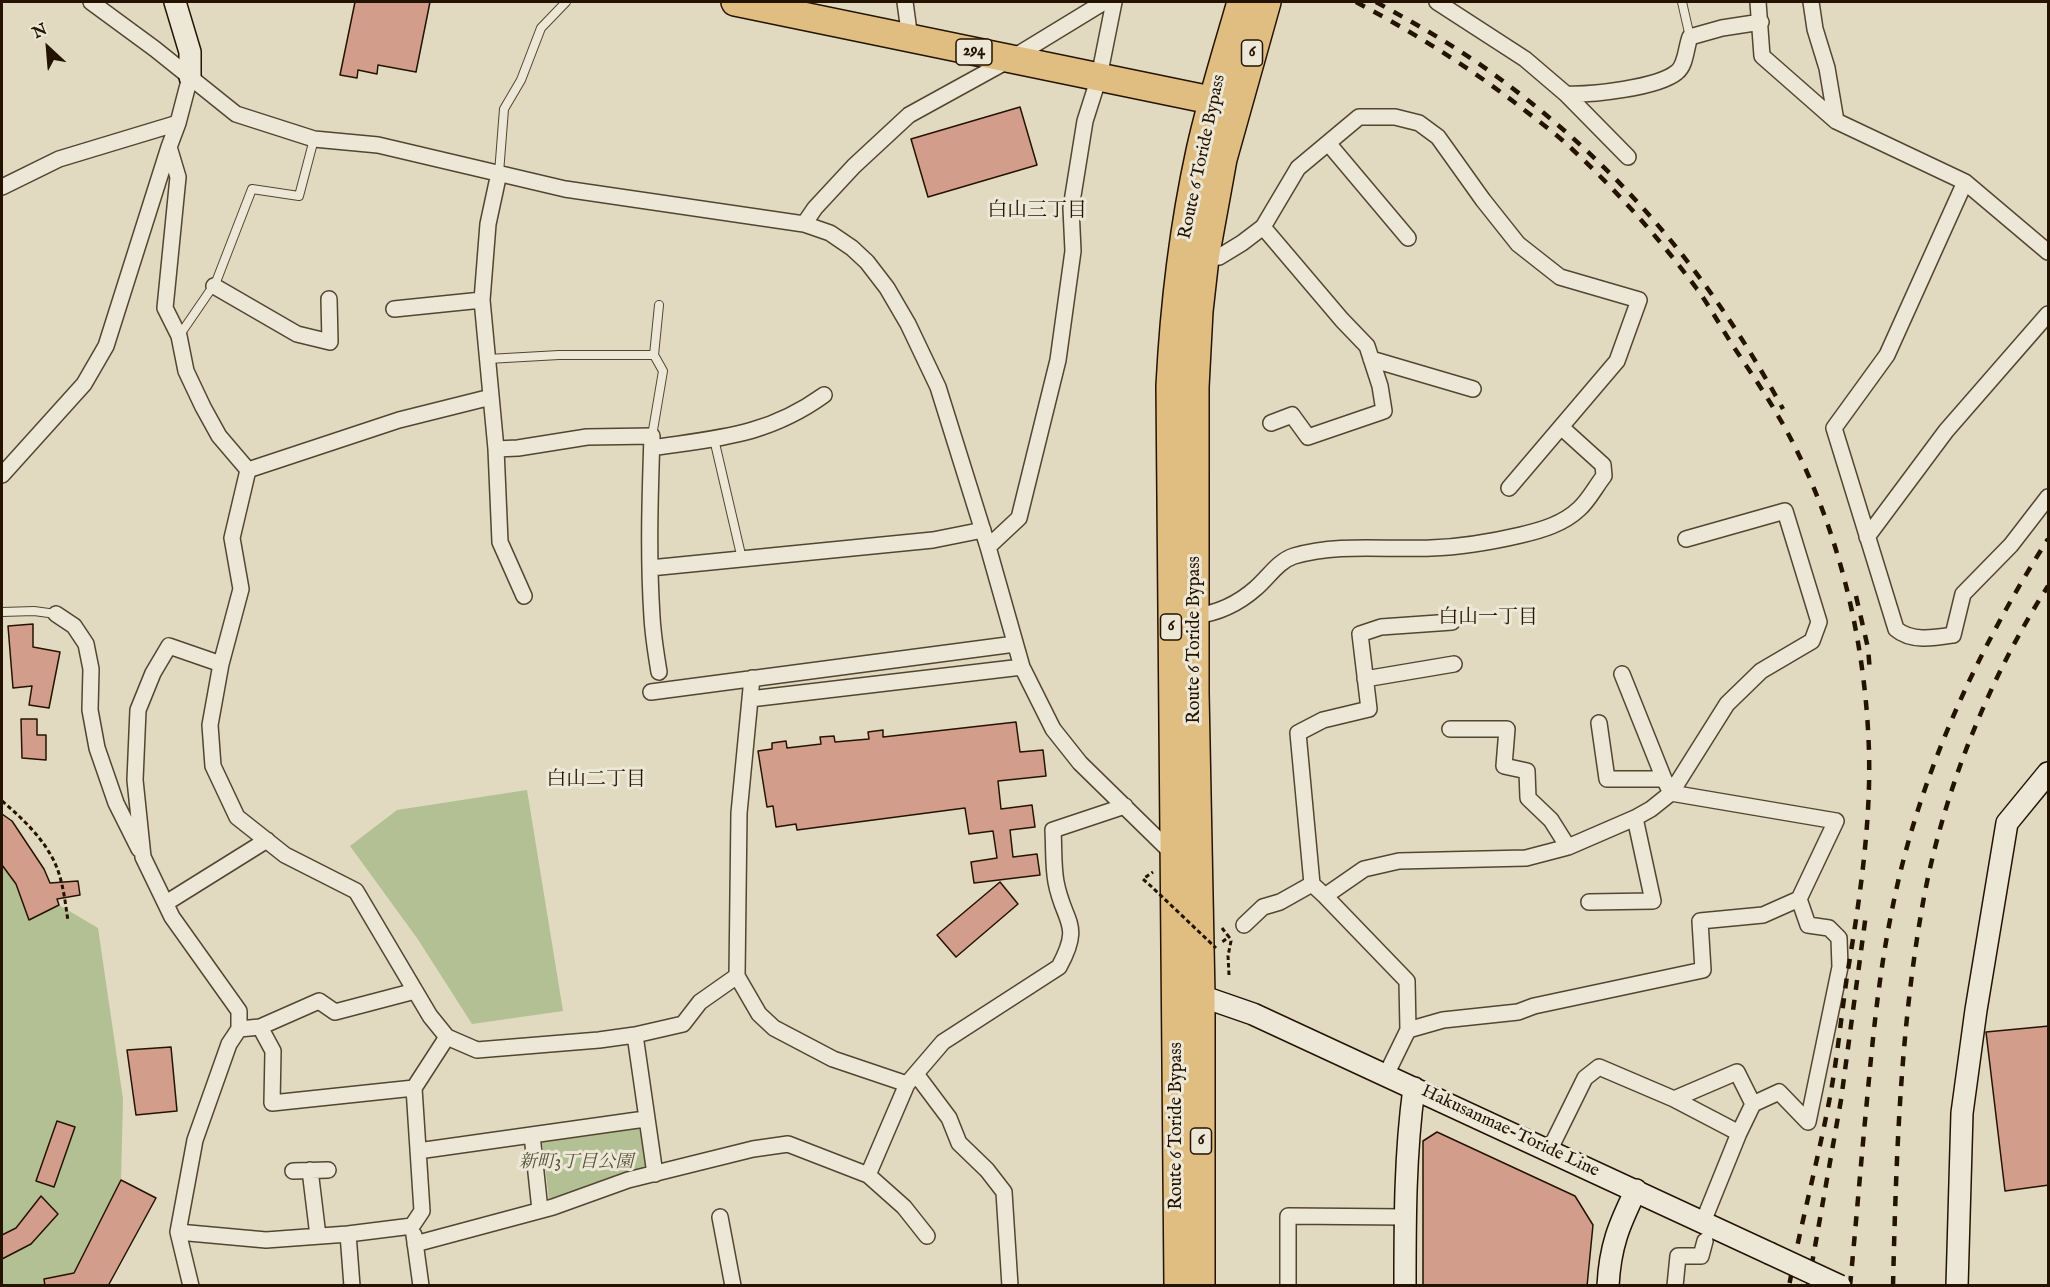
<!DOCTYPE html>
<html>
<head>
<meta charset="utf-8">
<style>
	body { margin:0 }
	#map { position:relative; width:2050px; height:1287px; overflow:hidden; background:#e1dac0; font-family:"IM FELL English",serif }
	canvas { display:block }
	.frame { position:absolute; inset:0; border:3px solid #251301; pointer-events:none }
	.north { position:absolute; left:18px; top:18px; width:60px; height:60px; -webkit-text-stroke:4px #ece7d6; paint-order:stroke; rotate:334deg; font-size:16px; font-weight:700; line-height:24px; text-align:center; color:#251301 }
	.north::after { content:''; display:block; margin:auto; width:21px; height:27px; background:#251301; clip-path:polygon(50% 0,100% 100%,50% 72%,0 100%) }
</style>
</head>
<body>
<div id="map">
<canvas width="2050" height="1287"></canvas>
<div class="frame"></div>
<div class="north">N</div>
</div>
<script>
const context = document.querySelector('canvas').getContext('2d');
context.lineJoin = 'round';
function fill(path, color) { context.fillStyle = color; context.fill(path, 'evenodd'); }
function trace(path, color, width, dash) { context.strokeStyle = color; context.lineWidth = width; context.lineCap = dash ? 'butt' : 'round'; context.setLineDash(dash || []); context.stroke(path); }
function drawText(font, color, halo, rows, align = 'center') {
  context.font = font + ' "IM FELL English","Noto Serif JP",serif'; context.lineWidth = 6; context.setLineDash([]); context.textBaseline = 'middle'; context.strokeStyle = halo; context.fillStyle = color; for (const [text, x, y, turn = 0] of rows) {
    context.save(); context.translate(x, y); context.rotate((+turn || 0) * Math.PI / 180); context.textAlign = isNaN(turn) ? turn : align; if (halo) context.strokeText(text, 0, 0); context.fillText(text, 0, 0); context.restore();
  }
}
fill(new Path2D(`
	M 527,790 L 563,1011 L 472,1024 L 417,938 L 350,846 L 397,810 Z
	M 2,814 L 17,828 L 44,869 L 59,905 L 98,928 L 123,1099 L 121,1180 L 156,1198 L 107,1285 L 2,1285 Z
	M 645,1119 L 655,1174 L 549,1199 L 542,1141 Z`), '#b2c093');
const building = new Path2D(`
	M 355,2 L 430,2 L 416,72 L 378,65 L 377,74 L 358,70 L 357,78 L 340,75 Z
	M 1020,107 L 1037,165 L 928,197 L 911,139 Z
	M 33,624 L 33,647 L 60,652 L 49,708 L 29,705 L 32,686 L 13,688 L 8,626 Z
	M 21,719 L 37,719 L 37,735 L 46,735 L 46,760 L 22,758 Z
	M 1016,722 L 1020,752 L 1043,750 L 1046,776 L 998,781 L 1001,809 L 1032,805 L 1035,827 L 1010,830 L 1013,857 L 1037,854 L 1040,875 L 974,883 L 971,862 L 997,858 L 993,831 L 969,834 L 965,808 L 797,830 L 796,824 L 776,827 L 773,806 L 767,807 L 758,751 L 772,749 L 772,743 L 786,741 L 787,748 L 821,744 L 820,737 L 834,736 L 835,742 L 869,739 L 868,732 L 883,730 L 883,737 Z
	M 2,814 L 12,821 L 44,869 L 50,883 L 78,881 L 80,895 L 57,899 L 59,905 L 29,920 L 16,884 L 2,865 Z
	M 1000,882 L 1018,904 L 956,957 L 937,935 Z
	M 2049,1026 L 2049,1185 L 2005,1191 L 1986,1032 Z
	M 171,1047 L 177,1111 L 136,1115 L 127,1050 Z
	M 57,1121 L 75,1127 L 54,1187 L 36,1181 Z
	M 1437,1132 L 1575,1196 L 1593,1225 L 1587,1286 L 1423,1286 L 1423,1141 Z
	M 121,1180 L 156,1198 L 108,1286 L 45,1286 L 44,1279 L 74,1273 Z
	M 41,1196 L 58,1214 L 31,1244 L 2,1259 L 2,1235 L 16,1228 Z`);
fill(building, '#d39d8c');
trace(building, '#251301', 1.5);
const lane = new Path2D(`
	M 1682,2 L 1690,37
	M 499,173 L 504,109 L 521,80 L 541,28 L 566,2
	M 179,336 L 216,282 L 252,189 L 299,196 L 314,139
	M 488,359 L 559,355 L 654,355
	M 652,436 L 663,371 L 654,355 L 659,305
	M 714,439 L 742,559
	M 2,612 L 34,611 L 56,614`);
const street = new Path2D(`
	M 91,2 L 155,49 L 236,114 L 314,139 L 378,145 L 565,189 L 804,224 L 830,233 L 852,248 L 867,262 L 887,288 L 908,324 L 938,387 L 988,547 L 1022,667 L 1053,729 L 1080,763 L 1174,855
	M 905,2 L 910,39
	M 1437,2 L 1525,59 L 1566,94 L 1628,157
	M 1758,2 L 1762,56 L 1836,121 L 1965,182 L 2048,252
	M 1811,2 L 1815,29 L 1827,68 L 1836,121
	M 1566,94 C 1591,95 1658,88 1677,72 C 1686,65 1686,47 1690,37 L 1722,28 L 1761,22
	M 1328,143 L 1408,238
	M 169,147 L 178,177 L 165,308 L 179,336 L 186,371 L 203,407 L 219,436 L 248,470
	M 499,173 L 488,224 L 482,300 L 496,449 L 500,542 L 524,596
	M 1965,182 L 1887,355 L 1834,428 L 1896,629 C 1911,642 1934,638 1953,635 L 1963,594 L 2011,545 L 2048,497
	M 2,187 L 59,159 L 178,123
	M 804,224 L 815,208 L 854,166 L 909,115 L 1009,60 L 1104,2
	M 1263,227 L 1342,320 L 1367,346 L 1380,386 L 1384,411 L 1308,437 L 1292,415 L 1271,423
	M 1205,258 L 1219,257 L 1242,243 L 1263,227 L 1298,168 L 1359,117 L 1395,117 L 1419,123 L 1438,137 L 1483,200 L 1518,244 L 1560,277 L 1639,300 L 1617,361 L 1509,488
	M 214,286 L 297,334 L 330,342 L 329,299
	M 394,309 L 482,300
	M 1371,359 L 1473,389
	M 652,448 C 718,438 767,436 824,395
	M 496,449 L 518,448 L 587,437 L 652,436 C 650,496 648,556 652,617 C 653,635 656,654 659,672
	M 248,470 L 399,420 L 491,397
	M 2,475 L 84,384 L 106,346 L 169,147 L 178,123 L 190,77
	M 1867,537 L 1946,431 L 2048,314
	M 988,547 L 1019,518 L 1058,360 L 1073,251 L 1071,208 L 1085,121 L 1099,77 L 1114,2
	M 650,568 L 933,540 L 983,530
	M 56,614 L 74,626 L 86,644 L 91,669 L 90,710 L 97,748 L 116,803 L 139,849
	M 1195,616 C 1219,613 1238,604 1256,588 C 1268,578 1278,561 1294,556 C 1339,543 1385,550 1431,548 C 1462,547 1491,542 1521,535 C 1542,530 1563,524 1579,509 C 1589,500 1596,486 1604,476 L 1603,465 L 1561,427
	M 221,664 L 241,589 L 232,538 L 248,470
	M 1622,674 L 1664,779
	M 1365,679 L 1454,664
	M 651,692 L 1015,644
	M 750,699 L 1022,667
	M 1450,729 L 1507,729 L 1504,766 L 1527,771 L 1528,798 L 1551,820 L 1568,847
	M 1325,896 L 1364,869 L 1399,861 L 1526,858 L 1568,847 L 1635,818 L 1651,809 L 1671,793 L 1727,704 L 1761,671 L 1812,641 L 1819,622 L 1785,511 L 1686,539
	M 1589,902 L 1653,901 L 1635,818
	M 166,903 L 267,840
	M 1244,925 L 1263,907 L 1280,902 L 1312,884
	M 737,976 L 739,813 L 752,678
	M 260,1027 L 319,1001 L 335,1012 L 415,991
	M 1408,1030 L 1443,1020 L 1518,1012 L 1534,1006 L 1703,970 L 1700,921 L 1763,915 L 1799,899 L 1836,821 L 1671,793 L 1664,779 L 1607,779 L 1599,723
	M 635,1035 L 655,1174
	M 916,1074 L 949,1118 L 959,1143 L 987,1170 L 1004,1192 L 1010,1286
	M 1386,1075 L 1408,1030 L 1407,981 L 1325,896 L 1312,884 L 1298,733 L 1323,720 L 1369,709 L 1360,634 L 1381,627 L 1452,622
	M 414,1088 L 272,1103 L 273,1051 L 260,1027 L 239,1029 L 239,1011 L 172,917 L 143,857 L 135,780 L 138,710 L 153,673 L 169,646 L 221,664 L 210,725 L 213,766 L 237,817 L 285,855 L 356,891 L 430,1016 L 447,1037 L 477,1050 L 599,1040 L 635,1035 L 683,1024 L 700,1002 L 737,976 L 759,1014 L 774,1028 L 833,1059 L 907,1084 L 943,1042 L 1059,967 C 1083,923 1064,924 1056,882 C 1053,866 1054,847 1053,830 L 1125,806
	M 1674,1099 L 1739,1133
	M 1753,1104 L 1779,1092 L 1808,1122 L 1840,967 L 1839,938 L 1829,928 L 1808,925 L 1799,899
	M 532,1135 L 540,1210
	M 418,1151 L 645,1119
	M 1549,1151 L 1585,1078 L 1599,1067 L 1674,1099 L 1737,1072 L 1753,1104 L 1739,1133 L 1703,1222
	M 310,1170 L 318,1236
	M 293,1171 L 328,1170
	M 868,1175 L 907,1084
	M 720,1217 L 733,1286
	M 178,1232 L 266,1240 L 348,1234 L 412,1226 L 422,1211 L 414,1088 L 447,1037
	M 348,1234 L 352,1286
	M 414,1235 L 421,1286
	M 415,1244 L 553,1207 L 628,1180 L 753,1149 L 788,1144 L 868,1175 L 904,1207 L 927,1236
	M 191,1286 L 178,1232 L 195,1140 L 229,1044 L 239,1029
	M 1288,1286 L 1288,1216 L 1405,1217
	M 1675,1286 L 1678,1256 L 1701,1256 L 1705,1241`);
const secondary = new Path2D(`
	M 175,2 L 190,52 L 190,77
	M 1188,995 L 1201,996 L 1253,1014 L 1769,1253
	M 1405,1286 C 1405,1220 1405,1154 1414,1088
	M 1608,1286 C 1610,1246 1619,1225 1636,1190
	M 1957,1286 L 1962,1113 L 1976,1010 L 2007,823 L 2048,773`);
const highway = new Path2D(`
	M 735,2 L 1230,104
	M 1178,1286 L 1170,386 C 1174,307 1183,229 1200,151 C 1211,101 1227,51 1241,2
	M 1201,1286 L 1201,996 L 1195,693 L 1195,387 L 1199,311 L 1205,258 L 1223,159 L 1267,2`);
trace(lane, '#544531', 10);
trace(street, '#544531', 18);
trace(secondary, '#251301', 24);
trace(highway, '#251301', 30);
trace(new Path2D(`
	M 2,801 C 22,818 42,837 54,861 C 63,880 65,901 68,921
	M 1152,887 L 1143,879 L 1153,872
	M 1222,928 L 1229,937 L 1222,942
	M 1229,975 L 1228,956 L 1231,941 L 1229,937`), '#251301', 3, [4.5, 3]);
trace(lane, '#ece7d6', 8);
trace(street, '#ece7d6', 15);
trace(secondary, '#ece7d6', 21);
trace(highway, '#e0bd80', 27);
trace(new Path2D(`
	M 1356,2 C 1411,31 1464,64 1514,102 C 1533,117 1554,132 1572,149 C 1617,191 1660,239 1697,289 C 1710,307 1721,327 1733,346 C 1754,377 1775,408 1792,441 C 1841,536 1866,647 1869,752 C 1871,826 1859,904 1847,976 C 1841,1018 1837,1061 1829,1102 C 1817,1164 1801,1224 1789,1286
	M 1376,2 C 1416,24 1455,46 1492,73 C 1619,165 1708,272 1783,409
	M 1856,596 L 1868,648 L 1870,672
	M 1808,1286 L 1841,1100 L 1866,914
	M 1850,1286 C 1856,1224 1861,1162 1867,1100 C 1873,1036 1879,973 1892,910 C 1918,778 1976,652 2048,539
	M 1893,1286 C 1896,1162 1900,1036 1921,914 C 1940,800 1986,683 2048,586`), '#251301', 4.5, [10, 10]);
const secondaryBridge = new Path2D(`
	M 1769,1253 L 1840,1286`);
trace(secondaryBridge, '#251301', 24, []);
trace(new Path2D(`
	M 1154,889 L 1216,948`), '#251301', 3, [4.5, 3]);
trace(secondaryBridge, '#ece7d6', 21);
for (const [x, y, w] of [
	[974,52,36],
	[1252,53,21],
	[1171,627,21],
	[1201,1141,21]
]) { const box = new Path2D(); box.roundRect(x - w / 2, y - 13, w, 26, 4.5); context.fillStyle = '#ece7d6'; context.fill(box); trace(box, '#251301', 1.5); }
drawText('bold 16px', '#251301', null, [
	["294",974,52],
	["6",1252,53],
	["6",1171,627],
	["6",1201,1141]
]);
drawText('18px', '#251301', '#ece7d6', [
	["Route 6 Toride Bypass",1203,157,-78],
	["Route 6 Toride Bypass",1195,640,-90],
	["Route 6 Toride Bypass",1177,1126,-90],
	["Hakusanmae-Toride Line",1510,1132,25]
]);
drawText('italic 18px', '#565034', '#ece7d6', [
	["新町3丁目公園",576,1163]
]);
drawText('20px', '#251301', '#ece7d6', [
	["白山三丁目",1037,212],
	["白山一丁目",1488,619],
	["白山二丁目",596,781]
]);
</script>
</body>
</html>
